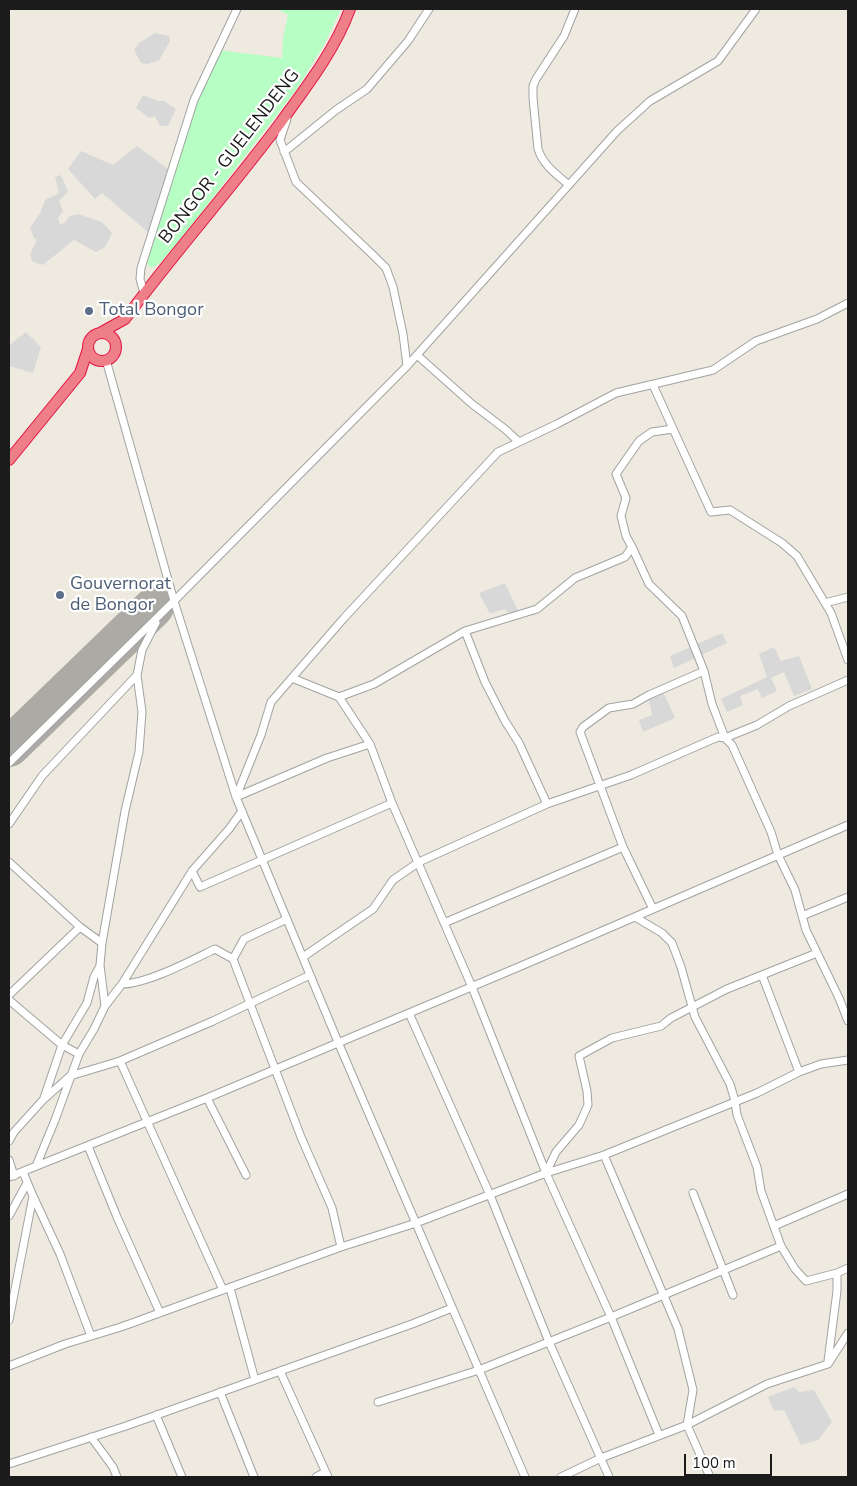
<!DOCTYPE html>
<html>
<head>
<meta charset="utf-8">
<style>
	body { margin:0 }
	#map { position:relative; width:857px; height:1486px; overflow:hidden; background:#eeeadf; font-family:"Nunito Sans",sans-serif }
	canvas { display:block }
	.frame { position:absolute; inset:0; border:10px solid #1b1b1b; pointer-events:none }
	.scale { position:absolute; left:684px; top:1454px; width:88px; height:22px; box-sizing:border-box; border:2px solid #1b1b1b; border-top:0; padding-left:6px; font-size:15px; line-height:18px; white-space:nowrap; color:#1b1b1b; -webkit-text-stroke:4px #fff; paint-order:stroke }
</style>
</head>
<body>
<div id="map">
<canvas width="857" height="1486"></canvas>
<div class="frame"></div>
<div class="scale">100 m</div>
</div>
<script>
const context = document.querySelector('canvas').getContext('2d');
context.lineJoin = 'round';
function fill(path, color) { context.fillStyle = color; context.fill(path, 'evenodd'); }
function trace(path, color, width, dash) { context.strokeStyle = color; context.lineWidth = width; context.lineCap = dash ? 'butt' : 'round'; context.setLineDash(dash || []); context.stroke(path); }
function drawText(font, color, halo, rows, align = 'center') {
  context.font = font + ' "Nunito Sans",sans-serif'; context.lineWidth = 4.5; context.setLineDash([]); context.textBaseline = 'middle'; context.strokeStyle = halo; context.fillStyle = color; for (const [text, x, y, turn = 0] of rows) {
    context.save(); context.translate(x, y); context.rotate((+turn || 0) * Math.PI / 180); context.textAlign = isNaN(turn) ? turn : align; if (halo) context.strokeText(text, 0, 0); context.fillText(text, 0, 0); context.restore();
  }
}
fill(new Path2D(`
	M 155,33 L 169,36 L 170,41 L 159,60 L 148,64 L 141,63 L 134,50 L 139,43 Z
	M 143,95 L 158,101 L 164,101 L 176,109 L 168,126 L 160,126 L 155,116 L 149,118 L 136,108 Z
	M 137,146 L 168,169 L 150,234 L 102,193 L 95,199 L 68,169 L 81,151 L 113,165 Z
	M 61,175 L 68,192 L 59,201 L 63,211 L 58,218 L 60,224 L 64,223 L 70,216 L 78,214 L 102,222 L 112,233 L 105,247 L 96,252 L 74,240 L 43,265 L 32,261 L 30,254 L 37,240 L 34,238 L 30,228 L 40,213 L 45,200 L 59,193 L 55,177 Z
	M 26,332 L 41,347 L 33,373 L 9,366 L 9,348 L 12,343 Z
	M 505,583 L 519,613 L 512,615 L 504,609 L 490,614 L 479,593 Z
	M 722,633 L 727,643 L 674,668 L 670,656 Z
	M 774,647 L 781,661 L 799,656 L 812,689 L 794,696 L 784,672 L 771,678 L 777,691 L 762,698 L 758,689 L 740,696 L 743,705 L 727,712 L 721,699 L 767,677 L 759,654 Z
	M 663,692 L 675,718 L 643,732 L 639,720 L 652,715 L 649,699 Z
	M 794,1387 L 799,1392 L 814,1390 L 832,1422 L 818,1440 L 801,1445 L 784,1410 L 774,1411 L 768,1397 Z`), '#d9d8d8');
fill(new Path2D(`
	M 277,9 L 341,9 L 324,45 L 296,90 L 187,231 L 161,262 L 152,268 L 147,264 L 180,147 L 197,99 L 218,50 L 282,58 L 283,38 L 288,15 Z`), '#b6fec3');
trace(new Path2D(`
	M 9,747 L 154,607`), '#acaaa4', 40);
const minor = new Path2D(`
	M 287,119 L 280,140 L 296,182 L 373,255 L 386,268 L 393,287 L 403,334 L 407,366
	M 284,152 L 336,110 L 367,89 L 408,41 L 429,9
	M 569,185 C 556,174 543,165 538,149 L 533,98 L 533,86 L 536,79 L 564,36 L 575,9
	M 144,293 L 140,279 L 141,268 L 194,100 L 237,9
	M 417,355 L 472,404 L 505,429 L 519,442
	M 106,360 L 174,601 L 236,797 L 338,1042 L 525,1477
	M 653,385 L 711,512 L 730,510 L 782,543 L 797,556 L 831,613 L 848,660
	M 632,547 L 649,584 L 682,616 L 704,671 L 712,704 L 725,738 L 757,725 L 789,706 L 848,680
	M 825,603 L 848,597
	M 465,631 L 485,682 L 505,721 L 519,743 L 547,804
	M 292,678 L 339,697 L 370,744 L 392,803 L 472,987 L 546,1173 L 611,1317 L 659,1435
	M 339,697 L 374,684 L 465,631 L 537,609 L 575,578 L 625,557 L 632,547 L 626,536 L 621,516 L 626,498 L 616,474 L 639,441 L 652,432 L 673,429
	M 9,763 L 174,601 L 407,366 L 617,131 L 650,101 L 718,61 L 756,9
	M 236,797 L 261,735 L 271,702 L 344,618 L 498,452 L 557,424 L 616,393 L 713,370 L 756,341 L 817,319 L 848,303
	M 236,797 L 327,758 L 370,744
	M 9,824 L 42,776 L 137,675
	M 9,862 L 80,927 L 102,943
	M 192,871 L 200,887 L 392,803
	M 653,909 L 623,847 L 580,732 L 583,727 L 609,708 L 633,704 L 649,695 L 704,671
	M 802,916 L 848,897
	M 635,917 L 662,933 L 672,943 L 681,967 L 695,1017 L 730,1084 L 735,1101 L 737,1115 L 757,1167 L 761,1191 L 781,1246 L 795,1269 L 806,1281 L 837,1273
	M 444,923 L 623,847
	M 303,957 L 373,909 L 393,880 L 419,862 L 547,804 L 631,775 L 718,737 L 725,738 L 732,745 L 771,832 L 778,855 L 795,890 L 806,930 L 839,998 L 848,1021
	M 233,959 L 301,1137 L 332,1208 L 341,1247
	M 762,975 L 799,1072
	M 122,984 C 147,984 192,960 215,949 L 233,959 L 244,939 L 287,919
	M 9,995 L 80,927
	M 9,1000 L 62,1045 L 79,1054
	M 105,1006 L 100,965 L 102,943 L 125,811 L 139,752 L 142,712 L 137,675 L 142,650 L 156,623
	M 409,1013 L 490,1195 L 549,1342 L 609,1477
	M 120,1061 L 223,1290
	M 44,1098 L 62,1045 L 87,1003 L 94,977 L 100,966
	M 207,1098 L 246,1175
	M 9,1141 L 14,1132 L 43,1100 L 70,1076 L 120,1061 L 213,1021 L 310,975
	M 88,1146 L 117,1217 L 160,1313
	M 604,1155 L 678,1329 L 693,1390 L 687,1425 L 710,1477
	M 9,1160 L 14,1176
	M 36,1166 L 55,1120 L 79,1054 L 94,1029 L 105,1006 L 122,984 L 192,871 L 229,829 L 242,811
	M 546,1173 L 556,1152 L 579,1125 L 588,1105 L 587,1091 L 579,1056 L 612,1038 L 661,1026 L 671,1018 L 727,989 L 817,953
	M 9,1177 L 207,1098 L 521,966 L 848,825
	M 693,1193 L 733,1295
	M 33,1196 L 60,1254 L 91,1336
	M 9,1216 L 27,1183
	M 774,1226 L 848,1194
	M 230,1288 L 255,1380
	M 9,1320 L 33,1196 L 23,1172
	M 828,1361 L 837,1291 L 837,1273 L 848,1268
	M 9,1366 L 65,1344 L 121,1327 L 341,1247 L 416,1223 L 546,1173 L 604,1155 L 757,1093 L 799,1072 L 821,1064 L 848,1060
	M 280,1371 L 328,1477
	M 220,1392 L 254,1477
	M 378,1402 L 479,1370 L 611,1317 L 781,1246
	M 156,1415 L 182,1477
	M 91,1437 L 113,1467 L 117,1477
	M 9,1464 L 126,1426 L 412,1324 L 452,1308
	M 316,1477 L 325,1472
	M 561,1477 L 601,1458 L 687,1425 L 767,1384 L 828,1364 L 848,1333`);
const highway = new Path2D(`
	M 100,333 L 125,319 C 175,252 231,189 281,122 C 307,86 335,50 350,9
	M88 347a14 14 0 1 1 28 0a14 14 0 1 1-28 0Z
	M 9,460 L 80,373 L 88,349`);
trace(minor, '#a2a2a2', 9);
trace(highway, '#e51345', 12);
trace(minor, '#fff', 7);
trace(highway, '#ee7e87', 10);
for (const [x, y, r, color] of [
	[89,311,5,"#5c6f8a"],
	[60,595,5,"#5c6f8a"]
]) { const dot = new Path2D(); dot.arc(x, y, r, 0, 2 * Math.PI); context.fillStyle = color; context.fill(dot); trace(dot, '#fff', 2); }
drawText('18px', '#1b1b1b', '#fff', [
	["BONGOR - GUELENDENG",230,157,-52]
]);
drawText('18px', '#4e5e75', '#fff', [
	["Total Bongor",99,311],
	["Gouvernorat",70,585],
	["de Bongor",70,606]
], 'left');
</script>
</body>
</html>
